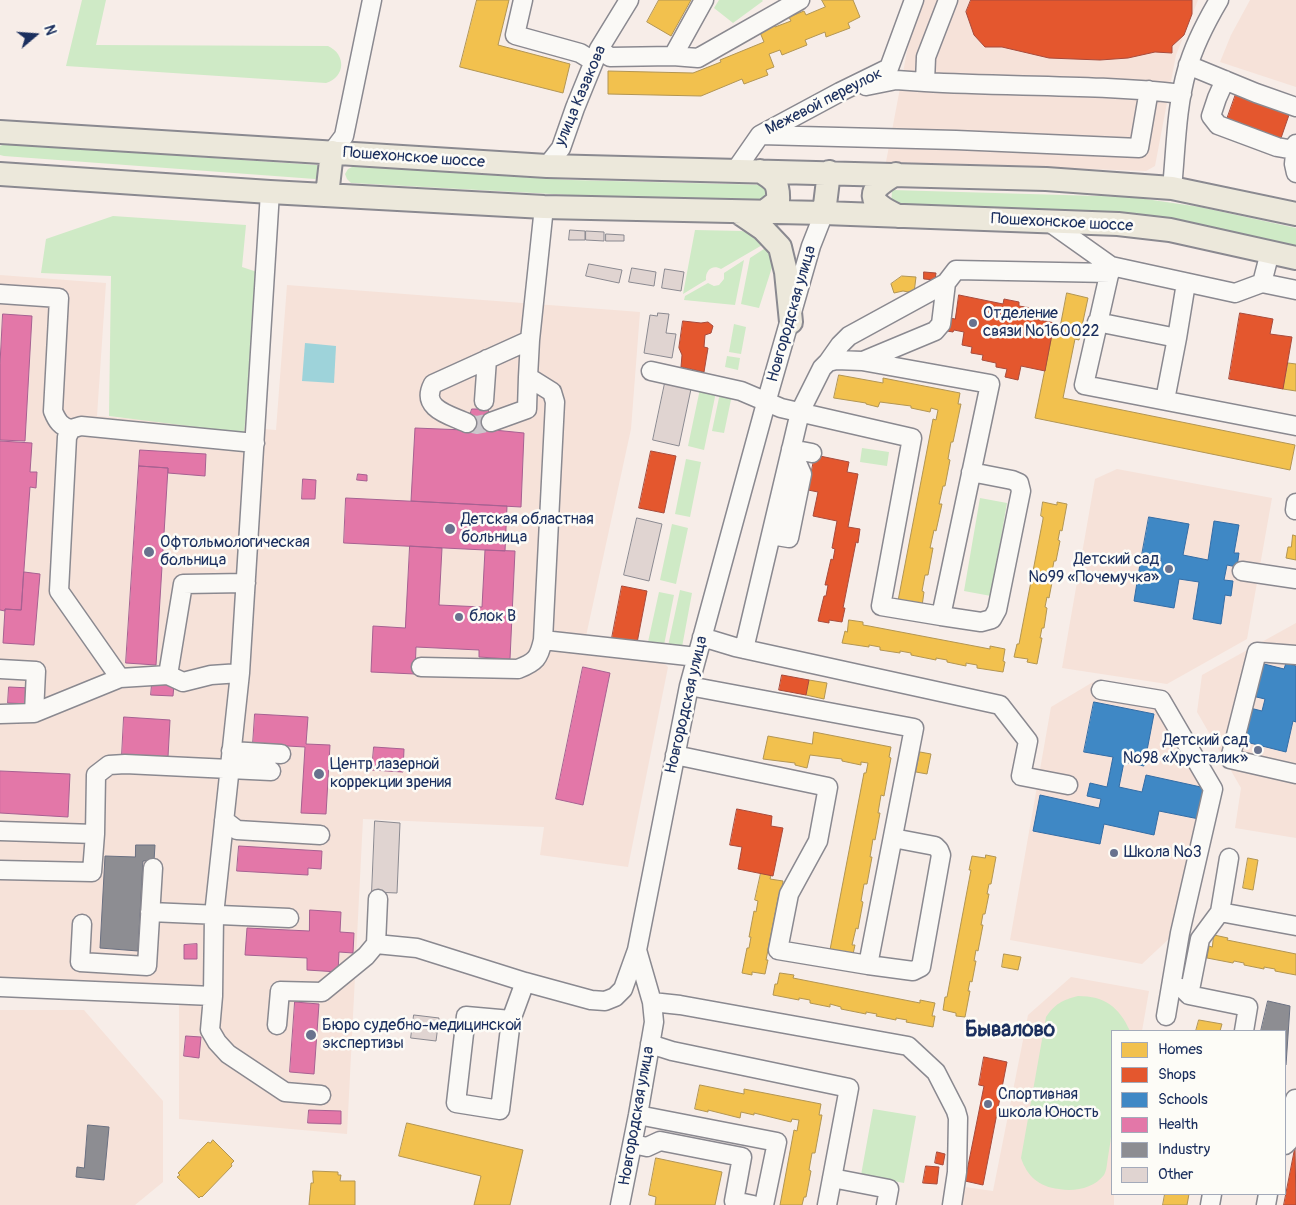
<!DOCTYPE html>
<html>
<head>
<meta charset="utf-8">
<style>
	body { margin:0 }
	#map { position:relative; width:1296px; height:1205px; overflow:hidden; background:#f7ede8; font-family:Pangolin,sans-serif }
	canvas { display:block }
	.legend { position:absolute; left:1111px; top:1030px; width:175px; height:165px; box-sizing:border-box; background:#fdfcf7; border:1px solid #a3aaba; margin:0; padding:6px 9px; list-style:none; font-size:15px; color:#1b2f5e }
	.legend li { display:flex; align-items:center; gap:10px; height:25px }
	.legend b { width:25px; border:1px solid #a3aaba }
	.north { position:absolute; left:10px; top:10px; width:50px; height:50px; -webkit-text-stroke:4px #fdfcf7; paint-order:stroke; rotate:72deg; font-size:14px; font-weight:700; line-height:20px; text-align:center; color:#1b2f5e }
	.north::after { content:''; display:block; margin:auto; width:18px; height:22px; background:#1b2f5e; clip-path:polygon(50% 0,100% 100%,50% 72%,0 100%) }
</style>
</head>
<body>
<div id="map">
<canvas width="1296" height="1205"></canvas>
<ul class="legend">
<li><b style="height:14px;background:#f2c14e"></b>Homes</li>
<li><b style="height:14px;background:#e4572e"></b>Shops</li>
<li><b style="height:14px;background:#3f88c5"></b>Schools</li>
<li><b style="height:14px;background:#e377a8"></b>Health</li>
<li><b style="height:14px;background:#8d8d92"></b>Industry</li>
<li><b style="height:14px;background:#e0d4d1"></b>Other</li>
</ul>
<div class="north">N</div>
</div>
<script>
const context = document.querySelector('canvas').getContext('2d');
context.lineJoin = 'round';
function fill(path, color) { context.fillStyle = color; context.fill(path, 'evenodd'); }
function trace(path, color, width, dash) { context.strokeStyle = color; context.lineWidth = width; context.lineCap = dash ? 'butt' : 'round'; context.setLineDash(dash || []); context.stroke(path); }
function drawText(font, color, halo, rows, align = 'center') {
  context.font = font + ' Pangolin,sans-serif'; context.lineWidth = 5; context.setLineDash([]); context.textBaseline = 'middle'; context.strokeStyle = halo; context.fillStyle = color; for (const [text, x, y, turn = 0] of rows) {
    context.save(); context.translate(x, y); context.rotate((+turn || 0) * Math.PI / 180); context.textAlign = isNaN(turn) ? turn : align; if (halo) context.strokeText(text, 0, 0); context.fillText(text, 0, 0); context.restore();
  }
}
fill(new Path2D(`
	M 924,0 L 1198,0 L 1176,55 L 1155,166 L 1146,171 L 886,162 L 908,46 Z
	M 1250,0 L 1296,0 L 1296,87 L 1220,62 L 1231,35 Z
	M 0,275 L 106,283 L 97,416 L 276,430 L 287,285 L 640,312 L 631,429 L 583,650 L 659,658 L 668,667 L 628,867 L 540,855 L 544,827 L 363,819 L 347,1134 L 179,1119 L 179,1003 L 0,985 Z
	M 1117,469 L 1272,498 L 1247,639 L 1167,684 L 1062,668 L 1095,479 Z
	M 1296,623 L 1296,838 L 1235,828 L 1241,788 L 1197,712 L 1202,675 Z
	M 1093,682 L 1170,694 L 1217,784 L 1188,921 L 1142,964 L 1010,940 L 1051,707 Z
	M 1071,977 L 1149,991 L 1142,1031 L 1112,1031 L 1112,1194 L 1114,1194 L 1114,1205 L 962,1205 L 965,1187 L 993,1191 L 1028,1015 Z
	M 0,1010 L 84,1010 L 163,1101 L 163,1182 L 135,1205 L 0,1205 Z`), '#f6e2d9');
fill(new Path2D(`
	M 82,0 L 106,0 L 96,45 L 328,46 C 346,54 346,77 326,83 L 66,66 Z
	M 719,0 L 762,0 L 763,1 L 733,23 L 714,8 Z
	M 5,144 L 317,165 L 321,169 L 320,177 L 315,179 L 4,156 L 0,155 L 0,146 Z
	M 354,166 L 571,180 L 768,185 L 767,203 L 570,195 L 351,183 L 347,179 L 345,174 L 348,169 Z
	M 892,190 L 1132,197 L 1200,207 L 1296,228 L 1296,246 L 1197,224 L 1129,214 L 891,206 Z
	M 113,216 L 246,225 L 242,267 L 260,273 L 244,433 L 109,416 L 111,276 L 41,273 L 46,239 Z
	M 695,230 L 742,231 L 754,236 L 764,244 L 721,269 C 713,264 705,270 706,280 L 683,294 Z
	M 767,247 L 774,261 L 759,308 L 741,304 L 750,258 Z
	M 744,260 L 735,305 L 684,300 L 685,296 L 708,283 L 714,286 L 719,285 L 724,279 L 724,273 Z
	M 734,324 L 746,327 L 741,354 L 729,352 Z
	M 727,356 L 740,358 L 738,370 L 725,367 Z
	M 700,389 L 716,392 L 704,450 L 688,446 Z
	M 720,393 L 732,395 L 724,433 L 712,431 Z
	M 862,448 L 889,452 L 887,466 L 860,462 Z
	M 686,459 L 701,462 L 690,517 L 675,514 Z
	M 980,498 L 1007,503 L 991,596 L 964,591 Z
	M 672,524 L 688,528 L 676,584 L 660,580 Z
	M 680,590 L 692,593 L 682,647 L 668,646 Z
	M 659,592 L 674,595 L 664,645 L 648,642 Z
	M 1078,996 C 1105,996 1119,1007 1130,1031 L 1112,1031 C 1112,1073 1116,1116 1108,1157 C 1107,1162 1107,1170 1104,1175 C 1094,1188 1075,1192 1059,1189 C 1039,1187 1027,1176 1021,1158 L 1046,1017 C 1055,1004 1062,1000 1078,996 Z
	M 873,1109 L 916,1116 L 904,1183 L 861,1175 Z`), '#cfeac6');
fill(new Path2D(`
	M 305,343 L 336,346 L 334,383 L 302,381 Z`), '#9ed3da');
const homes = new Path2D(`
	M 477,0 L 509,0 L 498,45 L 570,64 L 563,93 L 460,67 Z
	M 659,0 L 691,0 L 671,36 L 647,22 Z
	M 822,0 L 853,0 L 860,17 L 848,23 L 850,28 L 826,37 L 825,32 L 805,40 L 807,45 L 782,55 L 780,50 L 769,54 L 774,67 L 766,70 L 768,75 L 744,84 L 742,79 L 701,96 L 608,94 L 608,71 L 693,73 L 721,62 L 720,60 L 764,42 L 759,30 L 774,24 L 775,27 L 791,21 L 789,17 L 804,11 L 806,15 L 825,7 Z
	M 902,276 L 916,277 L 914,293 L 903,291 L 894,293 L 891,284 Z
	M 1067,293 L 1088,298 L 1079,340 L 1075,339 L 1063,398 L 1295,445 L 1290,470 L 1035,418 L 1052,335 L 1058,336 Z
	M 1288,363 L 1296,364 L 1296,391 L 1283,389 Z
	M 839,375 L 883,383 L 883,378 L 960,393 L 958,404 L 961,404 L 953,442 L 951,442 L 948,459 L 950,460 L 945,486 L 943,486 L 939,504 L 942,504 L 936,531 L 934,530 L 930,548 L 933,548 L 928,575 L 925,575 L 922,591 L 924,592 L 922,606 L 898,601 L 933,419 L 936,420 L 938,410 L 931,408 L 930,412 L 911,408 L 911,406 L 880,402 L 878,407 L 866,404 L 866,403 L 834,398 Z
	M 1043,502 L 1057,505 L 1057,502 L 1067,504 L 1062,531 L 1060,530 L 1058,540 L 1060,541 L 1056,561 L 1054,561 L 1052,572 L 1054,572 L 1049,598 L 1047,597 L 1045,607 L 1047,608 L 1044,628 L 1042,628 L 1040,638 L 1042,638 L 1037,664 L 1027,662 L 1028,659 L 1014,657 L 1017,644 L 1019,644 L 1043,519 L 1043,517 L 1041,516 Z
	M 1293,535 L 1296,536 L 1296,560 L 1286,558 L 1288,547 L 1291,547 Z
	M 849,620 L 863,622 L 863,625 L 869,626 L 990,649 L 990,646 L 1005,649 L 1003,661 L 1005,662 L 1003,672 L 977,668 L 977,665 L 966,663 L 966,666 L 947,662 L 947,660 L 936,658 L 936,660 L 911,655 L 911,653 L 900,651 L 900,653 L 880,650 L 880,647 L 869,645 L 869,647 L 842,643 L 845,631 L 847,632 Z
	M 809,680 L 827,683 L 824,699 L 806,695 Z
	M 814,732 L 891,747 L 889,757 L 891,758 L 884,796 L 881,795 L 878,813 L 880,813 L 875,840 L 873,839 L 870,857 L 872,857 L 867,884 L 864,884 L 861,901 L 863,902 L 858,929 L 856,928 L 852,945 L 855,945 L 852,959 L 829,955 L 864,773 L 866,773 L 868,763 L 861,762 L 861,765 L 842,761 L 842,759 L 810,755 L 807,768 L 795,765 L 795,763 L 763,759 L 768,736 L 812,744 Z
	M 920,752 L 931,754 L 927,774 L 916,772 Z
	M 986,855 L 996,857 L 991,884 L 989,884 L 987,894 L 989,894 L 985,914 L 983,914 L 981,925 L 983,925 L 978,951 L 976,950 L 974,961 L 976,961 L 972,982 L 970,981 L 968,991 L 970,991 L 965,1017 L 956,1016 L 956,1013 L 943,1010 L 945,997 L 947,997 L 971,870 L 969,870 L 972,856 L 985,858 Z
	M 1248,858 L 1258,860 L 1253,890 L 1243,888 Z
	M 761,873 L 771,875 L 770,879 L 783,881 L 781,895 L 779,894 L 766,960 L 768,960 L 765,974 L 752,972 L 752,975 L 742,973 L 747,948 L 749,948 L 751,937 L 749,937 L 754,911 L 756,912 L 758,901 L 755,900 Z
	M 1214,935 L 1228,938 L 1227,940 L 1296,954 L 1296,975 L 1275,971 L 1275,969 L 1264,967 L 1264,969 L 1244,965 L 1244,963 L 1234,961 L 1233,963 L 1207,958 L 1209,946 L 1212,947 Z
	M 1004,954 L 1021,957 L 1018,970 L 1002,967 Z
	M 780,973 L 794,975 L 793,978 L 920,1003 L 920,1000 L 935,1003 L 932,1016 L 935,1016 L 933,1027 L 906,1022 L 907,1020 L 896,1018 L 896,1020 L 876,1016 L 877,1014 L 866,1012 L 866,1014 L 841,1009 L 841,1007 L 830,1004 L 830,1007 L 810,1003 L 810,1000 L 799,998 L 799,1000 L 773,995 L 775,984 L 777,984 Z
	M 1199,1020 L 1222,1024 L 1220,1031 L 1196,1031 Z
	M 700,1085 L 744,1094 L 744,1089 L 821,1104 L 819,1115 L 822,1115 L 815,1153 L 812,1153 L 809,1170 L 811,1171 L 806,1197 L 804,1197 L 802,1205 L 780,1205 L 794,1130 L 797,1131 L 799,1120 L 792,1119 L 791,1122 L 754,1113 L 754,1115 L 741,1112 L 740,1118 L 708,1110 L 708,1112 L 695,1109 Z
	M 407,1123 L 523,1150 L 510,1205 L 474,1205 L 481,1176 L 399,1156 Z
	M 213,1140 L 234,1161 L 231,1164 L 232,1166 L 202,1197 L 201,1196 L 199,1198 L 177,1177 L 180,1175 L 178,1173 L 208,1142 L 210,1143 Z
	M 656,1158 L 722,1172 L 715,1205 L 655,1205 L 656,1197 L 649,1195 Z
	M 313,1171 L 338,1172 L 338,1175 L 341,1175 L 340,1181 L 355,1181 L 355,1205 L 309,1205 L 311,1183 L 313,1183 Z
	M 1165,1194 L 1189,1194 L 1187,1205 L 1163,1205 Z`);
fill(homes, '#f2c14e');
trace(homes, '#b29553', 1);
const shops = new Path2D(`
	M 971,0 L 1192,0 L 1192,14 L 1184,35 L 1172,46 L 1172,53 L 1155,52 L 1128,58 L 1100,60 L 1074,59 L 1049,58 L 1002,47 L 985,47 L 974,35 L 966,12 Z
	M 1237,91 L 1290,112 L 1280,141 L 1226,122 Z
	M 924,272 L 936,273 L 935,280 L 924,279 Z
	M 959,295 L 1003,304 L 1004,299 L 1019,302 L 1019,306 L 1031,308 L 1029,318 L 1060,324 L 1058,336 L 1052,334 L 1045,371 L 1021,366 L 1018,380 L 1005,377 L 1007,369 L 996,367 L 996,363 L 982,360 L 983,355 L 971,353 L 972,347 L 962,345 L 964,332 L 954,330 L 953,332 L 947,331 L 950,318 L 955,319 Z
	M 1240,313 L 1273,319 L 1270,334 L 1292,337 L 1283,389 L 1229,379 Z
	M 683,321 L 701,323 L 708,322 L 713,326 L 711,333 L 705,335 L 704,347 L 708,348 L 704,372 L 681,367 L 682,355 L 679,348 Z
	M 651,451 L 676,456 L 664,513 L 639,508 Z
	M 815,455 L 849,462 L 847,472 L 858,474 L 848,527 L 860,529 L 858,543 L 856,542 L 843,608 L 845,608 L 842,622 L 829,620 L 829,623 L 818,621 L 824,596 L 826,596 L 828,585 L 825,585 L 831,559 L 833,560 L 835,549 L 832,548 L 837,521 L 813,516 L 818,492 L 808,490 Z
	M 622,586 L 647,591 L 637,643 L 612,638 Z
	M 782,675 L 809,680 L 806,695 L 779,690 Z
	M 737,809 L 772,816 L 771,826 L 783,828 L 773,876 L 738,869 L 742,847 L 730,845 Z
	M 984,1057 L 1007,1062 L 983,1185 L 965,1181 L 984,1086 L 979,1085 Z
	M 1295,1147 L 1296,1205 L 1284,1205 Z
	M 937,1152 L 945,1154 L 943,1165 L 935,1163 Z
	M 926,1166 L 939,1167 L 937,1184 L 923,1183 Z`);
fill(shops, '#e4572e');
trace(shops, '#a84b3c', 1);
const schools = new Path2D(`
	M 1149,517 L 1189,524 L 1183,555 L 1208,560 L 1214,521 L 1239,525 L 1234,553 L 1239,553 L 1237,567 L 1227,565 L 1224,580 L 1233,581 L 1231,596 L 1225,595 L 1221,624 L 1193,619 L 1199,582 L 1179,579 L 1174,608 L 1134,601 L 1140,564 L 1160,568 L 1161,558 L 1142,555 Z
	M 1260,663 L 1284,669 L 1286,663 L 1296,666 L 1296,722 L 1293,721 L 1286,752 L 1242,741 L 1250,708 L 1262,711 L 1265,699 L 1252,696 Z
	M 1094,702 L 1154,714 L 1144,766 L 1124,762 L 1119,787 L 1142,792 L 1146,775 L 1210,789 L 1204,820 L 1159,811 L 1154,835 L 1104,824 L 1100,844 L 1033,831 L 1040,795 L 1099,808 L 1101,799 L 1087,796 L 1090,783 L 1107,787 L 1113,757 L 1084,752 Z`);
fill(schools, '#3f88c5');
trace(schools, '#346da6', 1);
const health = new Path2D(`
	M 3,314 L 32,316 L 25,441 L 0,440 L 0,364 Z
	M 472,409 L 488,409 L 494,430 L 524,433 L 521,507 L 411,501 L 415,428 L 465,430 Z
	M 0,441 L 32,443 L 30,472 L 37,472 L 36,488 L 30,487 L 21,610 L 5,609 L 5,611 L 0,610 Z
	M 140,450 L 206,454 L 205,476 L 168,473 L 168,468 L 139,466 Z
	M 139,466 L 168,468 L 156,665 L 126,663 Z
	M 358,474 L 367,475 L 367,481 L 357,480 Z
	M 303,479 L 316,480 L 315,499 L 302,499 Z
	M 346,498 L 507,506 L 505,551 L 344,543 Z
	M 410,546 L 442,548 L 439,605 L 482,607 L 485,550 L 515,551 L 510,659 L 479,657 L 479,650 L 416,647 L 415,674 L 371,672 L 373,626 L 405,628 Z
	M 24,572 L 40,574 L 34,645 L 3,643 L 5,609 L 21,610 Z
	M 583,667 L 610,673 L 583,805 L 556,799 Z
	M 152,684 L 174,685 L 173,696 L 151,695 Z
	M 9,687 L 30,688 L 29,704 L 8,703 Z
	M 255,714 L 308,717 L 306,744 L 330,745 L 326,814 L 301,813 L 305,747 L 253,744 Z
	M 124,717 L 170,720 L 168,757 L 122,755 Z
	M 374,747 L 404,749 L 403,772 L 372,770 Z
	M 0,771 L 70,774 L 68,817 L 0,813 Z
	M 239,846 L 322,851 L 321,869 L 308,868 L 308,875 L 237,871 Z
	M 310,910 L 341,912 L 340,932 L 354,933 L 353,953 L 339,952 L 338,972 L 307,970 L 307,958 L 245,955 L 247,928 L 309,931 Z
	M 197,944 L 197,959 L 184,959 L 184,945 Z
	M 295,1002 L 319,1004 L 314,1074 L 290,1072 Z
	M 186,1036 L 201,1037 L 199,1058 L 184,1056 Z
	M 309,1110 L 341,1111 L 341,1124 L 308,1123 Z`);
fill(health, '#e377a8');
trace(health, '#a76192', 1);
const industry = new Path2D(`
	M 136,845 L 155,845 L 154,861 L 143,861 L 138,951 L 100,948 L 105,856 L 135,857 Z
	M 1268,1001 L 1290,1006 L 1286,1065 L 1285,1065 L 1285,1031 L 1261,1031 Z
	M 88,1125 L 109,1127 L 104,1180 L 76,1177 L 77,1167 L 84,1168 Z`);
fill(industry, '#8d8d92');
trace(industry, '#6b7182', 1);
const building = new Path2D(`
	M 570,230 L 585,231 L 585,240 L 569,240 Z
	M 586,231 L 604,232 L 604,241 L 586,240 Z
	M 606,234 L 624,235 L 624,241 L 606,241 Z
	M 589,264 L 622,270 L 619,283 L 586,276 Z
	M 632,268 L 656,272 L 654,286 L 629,282 Z
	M 665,269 L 684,272 L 681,291 L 662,288 Z
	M 658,313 L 669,314 L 666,333 L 676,334 L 672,358 L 644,353 L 650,315 L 657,316 Z
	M 665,383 L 691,389 L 679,446 L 653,440 Z
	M 637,518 L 662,524 L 649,581 L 624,575 Z
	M 375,821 L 400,823 L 397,893 L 372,892 Z
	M 414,1015 L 439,1018 L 436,1041 L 411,1038 Z`);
fill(building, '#e0d4d1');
trace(building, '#8a8990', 1);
trace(new Path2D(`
	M 467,423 L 477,425 L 491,422`), '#cbc7cc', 18, [18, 9]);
const minor = new Path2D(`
	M 523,0 L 515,35 L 580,53 L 593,61
	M 948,0 L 926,57 L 925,82 C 1010,87 1097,84 1182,94
	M 599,49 L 610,57 L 673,56 L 698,58 L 800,0
	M 673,56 L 704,0
	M 1188,65 L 1256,93 L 1296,107
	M 1225,80 L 1217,98 L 1211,116 L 1218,125 L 1277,147 L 1294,150
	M 866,86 L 896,80 L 925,82
	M 760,135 L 956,140 L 1139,148 L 1149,90
	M 1296,144 L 1294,164 L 1296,173
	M 332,152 L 344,136 L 372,0
	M 547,166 L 561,148 L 575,108 L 599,49 L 629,0
	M 735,171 L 760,135 L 840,92 L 889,68 L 914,0
	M 1172,188 C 1176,149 1176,108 1187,70 C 1194,45 1206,22 1219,0
	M 270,192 L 240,673 L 214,915 L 213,996 L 210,1030 L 217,1042 L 228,1054 L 285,1092 L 321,1095
	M 544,207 L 530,340 L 528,377 L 552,392 L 555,402 L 543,640 L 697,657
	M 1049,222 L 1111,266 L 1084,385 L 1296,426
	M 1111,266 L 1235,293 L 1262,283 L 1296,290
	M 1262,283 L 1270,252
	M 0,294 L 59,298 L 53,411 C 57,421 61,427 71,429
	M 1097,322 L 1177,338 L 1186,283
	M 863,361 L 935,331 L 941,324 L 946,283
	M 828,362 L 840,345 L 849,336 L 946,283 L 956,270 L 1110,273
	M 651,371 L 741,391 L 781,408 L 912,438 L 881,606 L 941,616 L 990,384 L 862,361 L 836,360 L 828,362 L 822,368 L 800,412 L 744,649
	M 1165,400 L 1177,338
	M 484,401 L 487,359
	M 491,422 L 527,409 L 528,377
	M 467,423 C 450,415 420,409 433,384 L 530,340
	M 791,449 L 812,453
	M 1296,503 L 1295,510 L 1296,510
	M 771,535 L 789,538 L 802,474 L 791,449
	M 1242,571 L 1296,579
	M 941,616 L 981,622 L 992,619 L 997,610 L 1021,491 L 1019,483 L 1012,480 L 971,472
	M 702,637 L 735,647 L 1000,705 L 1028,741 L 1021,776 L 1068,785
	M 1296,655 L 1257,652 L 1230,759 L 1296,774
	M 421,667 L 518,669 C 536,662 539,658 543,640
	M 0,669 L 36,671 L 34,713
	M 240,673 L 211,675 L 183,682 L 168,675 L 120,678 L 59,591 L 67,437 L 71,429 L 81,426 L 255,443
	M 168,675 L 183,584 L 246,583
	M 689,686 L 914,728 L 868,965
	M 1101,690 L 1161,700 L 1213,789 L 1180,933 L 1166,1016
	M 0,714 L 34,713 L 120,678
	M 231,751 L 281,754
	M 675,755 L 828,787 L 818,841 L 789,894 L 778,950 L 868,965 L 913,971 L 921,967 L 941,855 L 939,850 L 935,846 L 893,838
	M 224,820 L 237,830 L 320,835
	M 0,831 L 95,834
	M 0,870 L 92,872 L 95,834 L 96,775 L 109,765 L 125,764 L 271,771
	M 150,912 L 289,918
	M 1220,912 L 1229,858
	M 82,924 L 80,962 L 147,966 L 153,868
	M 376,944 L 378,899
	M 0,987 L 213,996
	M 1182,988 L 1189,995 L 1248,1007 L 1244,1031
	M 1189,995 L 1200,939 L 1220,912 L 1296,926
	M 652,1002 L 680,1005 L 908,1046 L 936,1072 L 956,1111 L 958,1118 L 957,1172 L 952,1205
	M 511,1020 L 500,1110 L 456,1103 L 466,1016 L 511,1020 L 525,982
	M 277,1025 L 280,991 L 322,992 L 366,956 L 376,944 L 417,948 L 525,982 L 591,1000 L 605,1001 L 615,997 L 623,989 L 637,950
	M 650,1044 L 672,1051 L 849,1088 L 827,1205
	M 638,1115 L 777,1142 L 764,1205
	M 633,1144 L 647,1147 L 660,1141 L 742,1157 L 734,1201 L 753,1205
	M 1285,1145 L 1288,1142 L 1295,1099
	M 832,1178 L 889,1189 L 886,1205
	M 620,1205 L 638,1115 L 654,1022 L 652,1002 L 637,950 L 689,686 L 766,403 L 811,246 L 824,213
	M 1210,1205 L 1212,1194
	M 1266,1205 L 1268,1194`);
const major = new Path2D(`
	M 0,132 L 547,166 L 1046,179 L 1172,188 L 1296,214
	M 760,171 C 775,180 779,183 778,201 L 764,212
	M 0,174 L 270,192 L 544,207 L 824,213 L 1118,224 L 1170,230 L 1296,258
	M 896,174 C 865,191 867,202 898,216
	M 327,195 L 332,152
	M 738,212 L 763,229 L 780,247 L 786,272 L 791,322
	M 824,213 L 829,172`);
trace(minor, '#8a8990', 21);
trace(major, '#8a8990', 26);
trace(minor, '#faf9f6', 18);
trace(major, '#ece8db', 22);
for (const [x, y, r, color] of [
	[973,323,5,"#68728e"],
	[450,529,6,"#68728e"],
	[149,552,6,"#68728e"],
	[1169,569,5,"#68728e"],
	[459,617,5,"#68728e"],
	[1258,750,5,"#68728e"],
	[319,774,6,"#68728e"],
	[1114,853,5,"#68728e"],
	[311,1035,6,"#68728e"],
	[988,1104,5,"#68728e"]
]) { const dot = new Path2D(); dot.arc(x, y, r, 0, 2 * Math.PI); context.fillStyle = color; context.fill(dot); trace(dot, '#fdfcf7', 2); }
drawText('16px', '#1b2f5e', '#fdfcf7', [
	["улица Казакова",581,96,-67],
	["Межевой переулок",824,102,-27],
	["Пошехонское шоссе",414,158,4],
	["Пошехонское шоссе",1062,223,3],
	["Новгородская улица",792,314,-74],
	["Новгородская улица",687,705,-77],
	["Новгородская улица",637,1116,-80]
]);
drawText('16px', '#1b2f5e', '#fdfcf7', [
	["Отделение",983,314],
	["связи №160022",983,332],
	["Детская областная",461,520],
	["больница",461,538],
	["Офтольмологическая",160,543],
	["больница",160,561],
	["Детский сад",1159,560,"right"],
	["№99 «Почемучка»",1159,578,"right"],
	["блок В",469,617],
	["Детский сад",1248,741,"right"],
	["№98 «Хрусталик»",1248,759,"right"],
	["Центр лазерной",330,765],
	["коррекции зрения",330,783],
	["Школа №3",1124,853],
	["Бюро судебно-медицинской",322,1026],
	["экспертизы",322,1044],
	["Спортивная",998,1095],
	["школа Юность",998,1113]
], 'left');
drawText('bold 21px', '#1b2f5e', '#fdfcf7', [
	["Бывалово",1010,1031]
]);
</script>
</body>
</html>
